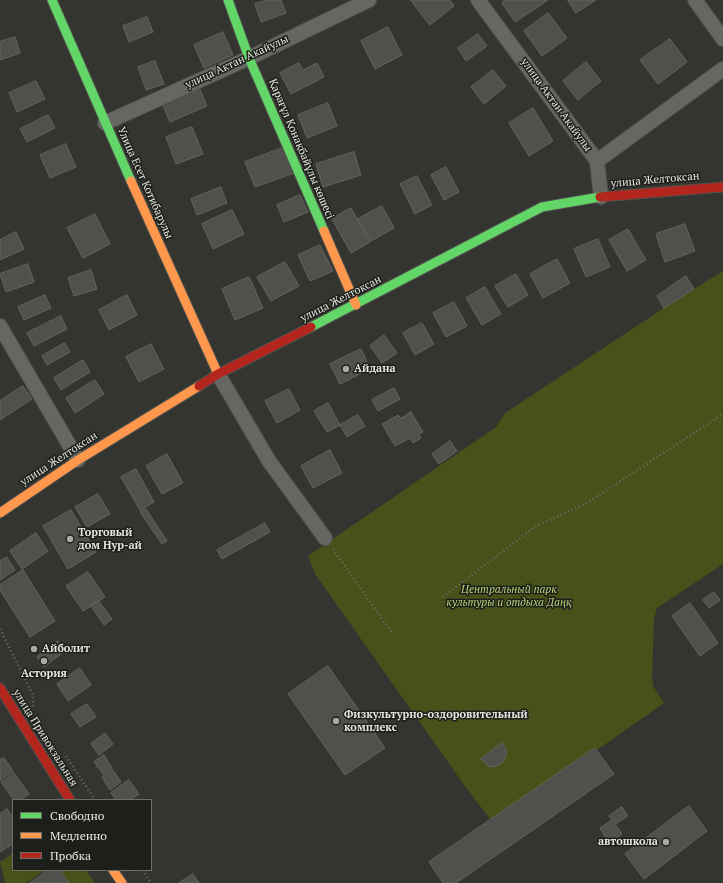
<!DOCTYPE html>
<html>
<head>
<meta charset="utf-8">
<style>
	body { margin:0 }
	#map { position:relative; width:723px; height:883px; overflow:hidden; background:#343530; font-family:"PT Serif",serif }
	canvas { display:block }
	.legend { position:absolute; left:12px; top:799px; width:140px; height:72px; box-sizing:border-box; background:#1d1f1a; border:1px solid #6d6f69; margin:0; padding:5px 7px; list-style:none; font-size:12px; color:#e5e7e0 }
	.legend li { display:flex; align-items:center; gap:8px; height:20px }
	.legend b { width:20px; border:1px solid #6d6f69 }
</style>
</head>
<body>
<div id="map">
<canvas width="723" height="883"></canvas>
<ul class="legend">
<li><b style="height:5px;background:#63d668"></b>Свободно</li>
<li><b style="height:5px;background:#ff974d"></b>Медленно</li>
<li><b style="height:5px;background:#b3261e"></b>Пробка</li>
</ul>
</div>
<script>
const context = document.querySelector('canvas').getContext('2d');
context.lineJoin = 'round';
function fill(path, color) { context.fillStyle = color; context.fill(path, 'evenodd'); }
function trace(path, color, width, dash) { context.strokeStyle = color; context.lineWidth = width; context.lineCap = dash ? 'butt' : 'round'; context.setLineDash(dash || []); context.stroke(path); }
function drawText(font, color, halo, rows, align = 'center') {
  context.font = font + ' "PT Serif",serif'; context.lineWidth = 3; context.setLineDash([]); context.textBaseline = 'middle'; context.strokeStyle = halo; context.fillStyle = color; for (const [text, x, y, turn = 0] of rows) {
    context.save(); context.translate(x, y); context.rotate((+turn || 0) * Math.PI / 180); context.textAlign = isNaN(turn) ? turn : align; if (halo) context.strokeText(text, 0, 0); context.fillText(text, 0, 0); context.restore();
  }
}
fill(new Path2D(`
	M 723,271 L 723,564 L 657,608 L 654,619 L 652,677 L 653,686 L 664,703 L 597,750 L 595,748 L 491,820 L 467,789 L 315,574 L 308,556 L 496,427 L 505,413 L 664,308 Z
	M 13,853 L 13,870 L 45,870 L 26,883 L 5,883 L 0,862 Z
	M 53,870 L 86,870 L 95,883 L 62,883 Z`), '#47521a');
const building = new Path2D(`
	M 267,0 L 281,0 L 286,13 L 261,22 L 255,4 Z
	M 411,0 L 450,0 L 454,6 L 430,25 Z
	M 505,0 L 548,0 L 515,22 L 502,3 Z
	M 568,0 L 596,0 L 576,13 Z
	M 548,13 L 567,38 L 542,56 L 524,31 Z
	M 147,17 L 153,32 L 129,42 L 123,26 Z
	M 388,27 L 402,55 L 375,69 L 361,41 Z
	M 223,32 L 233,55 L 204,68 L 194,45 Z
	M 478,34 L 487,46 L 466,61 L 458,48 Z
	M 15,37 L 20,53 L 0,60 L 0,42 Z
	M 670,39 L 687,62 L 658,84 L 640,60 Z
	M 155,61 L 164,84 L 146,90 L 138,67 Z
	M 586,62 L 601,81 L 578,100 L 563,81 Z
	M 299,63 L 303,70 L 317,63 L 324,77 L 291,94 L 280,73 Z
	M 493,70 L 506,86 L 484,104 L 471,87 Z
	M 36,81 L 45,99 L 17,112 L 9,93 Z
	M 199,87 L 207,106 L 170,122 L 162,103 Z
	M 328,103 L 337,126 L 307,138 L 298,115 Z
	M 533,108 L 553,141 L 529,156 L 509,123 Z
	M 48,115 L 55,128 L 27,142 L 20,129 Z
	M 192,127 L 203,154 L 176,164 L 166,137 Z
	M 66,144 L 76,167 L 50,178 L 40,155 Z
	M 285,147 L 294,173 L 255,187 L 245,162 Z
	M 354,152 L 361,175 L 323,187 L 316,164 Z
	M 446,167 L 459,192 L 444,200 L 431,175 Z
	M 417,176 L 432,205 L 415,214 L 400,184 Z
	M 221,187 L 227,203 L 197,215 L 191,199 Z
	M 300,195 L 308,212 L 284,222 L 277,205 Z
	M 382,206 L 394,228 L 371,241 L 358,219 Z
	M 351,208 L 370,242 L 351,253 L 332,219 Z
	M 232,210 L 244,234 L 213,249 L 202,224 Z
	M 95,214 L 110,244 L 83,258 L 67,228 Z
	M 685,224 L 695,251 L 665,262 L 656,234 Z
	M 628,229 L 646,260 L 627,271 L 609,240 Z
	M 16,232 L 24,249 L 0,260 L 0,240 Z
	M 598,239 L 610,267 L 586,277 L 574,249 Z
	M 320,245 L 333,271 L 310,281 L 298,255 Z
	M 557,259 L 570,283 L 543,298 L 530,274 Z
	M 285,262 L 299,286 L 271,301 L 257,277 Z
	M 28,264 L 34,282 L 6,292 L 0,274 Z
	M 91,270 L 97,289 L 74,296 L 68,278 Z
	M 516,274 L 528,295 L 508,307 L 495,286 Z
	M 686,276 L 694,289 L 664,308 L 657,296 Z
	M 249,277 L 263,308 L 235,320 L 222,289 Z
	M 485,287 L 501,314 L 482,325 L 466,298 Z
	M 45,295 L 51,308 L 24,320 L 18,307 Z
	M 127,295 L 137,315 L 109,330 L 99,310 Z
	M 454,302 L 467,326 L 446,337 L 433,313 Z
	M 61,316 L 67,329 L 34,346 L 27,333 Z
	M 422,323 L 434,344 L 415,355 L 403,333 Z
	M 384,335 L 397,353 L 382,363 L 370,346 Z
	M 65,343 L 70,352 L 47,365 L 42,356 Z
	M 151,344 L 164,369 L 139,382 L 126,357 Z
	M 361,349 L 370,369 L 340,384 L 330,364 Z
	M 83,360 L 90,372 L 61,390 L 54,378 Z
	M 95,380 L 104,394 L 75,413 L 66,398 Z
	M 23,386 L 32,399 L 0,420 L 0,401 Z
	M 394,388 L 400,399 L 378,411 L 372,400 Z
	M 289,389 L 300,410 L 277,423 L 265,401 Z
	M 328,403 L 340,425 L 327,432 L 314,411 Z
	M 411,412 L 423,432 L 419,434 L 421,438 L 413,443 L 410,438 L 395,446 L 382,424 L 398,415 L 401,418 Z
	M 358,415 L 365,426 L 347,437 L 340,425 Z
	M 450,441 L 457,451 L 439,464 L 432,454 Z
	M 330,450 L 342,473 L 313,488 L 301,466 Z
	M 167,454 L 183,483 L 162,494 L 146,466 Z
	M 136,469 L 154,502 L 140,510 L 121,477 Z
	M 98,494 L 110,514 L 87,527 L 75,507 Z
	M 146,509 L 167,541 L 162,544 L 140,512 Z
	M 71,510 L 96,552 L 68,569 L 43,526 Z
	M 265,523 L 270,532 L 222,559 L 217,550 Z
	M 36,533 L 48,551 L 22,569 L 10,551 Z
	M 7,557 L 15,570 L 0,580 L 0,561 Z
	M 23,570 L 55,621 L 30,637 L 0,590 L 0,585 Z
	M 88,572 L 105,597 L 83,611 L 66,586 Z
	M 714,592 L 720,600 L 709,608 L 703,600 Z
	M 98,600 L 112,619 L 104,625 L 91,606 Z
	M 690,603 L 718,643 L 700,656 L 672,616 Z
	M 58,641 L 65,651 L 44,667 L 37,657 Z
	M 328,666 L 385,748 L 345,775 L 288,694 Z
	M 80,668 L 91,685 L 68,701 L 57,684 Z
	M 87,704 L 96,717 L 80,727 L 71,714 Z
	M 105,733 L 113,744 L 99,755 L 91,744 Z
	M 502,743 L 506,749 L 506,756 L 503,762 L 497,766 L 490,767 L 486,764 L 481,759 Z
	M 595,748 L 614,774 L 456,883 L 443,883 L 429,862 Z
	M 104,755 L 112,768 L 103,774 L 94,762 Z
	M 4,758 L 13,771 L 0,780 L 0,760 Z
	M 113,770 L 121,782 L 110,790 L 102,777 Z
	M 14,773 L 29,794 L 20,800 L 14,800 L 1,782 Z
	M 129,780 L 139,794 L 130,800 L 116,800 L 111,793 Z
	M 689,806 L 707,831 L 644,879 L 625,854 Z
	M 622,807 L 628,816 L 615,824 L 622,834 L 609,843 L 600,828 L 612,820 L 609,816 Z
	M 7,809 L 13,817 L 13,844 L 0,852 L 0,814 Z
	M 48,870 L 60,870 L 69,883 L 30,883 Z
	M 193,874 L 199,883 L 179,883 Z`);
fill(building, '#50514c');
trace(building, '#62645f', 1);
const street = new Path2D(`
	M 478,0 L 597,161 L 601,197
	M 695,0 L 723,39
	M 105,123 L 249,58 L 369,0
	M 597,161 L 723,69
	M 0,326 L 78,460
	M 218,374 L 269,461 L 325,538`);
const fast = new Path2D(`
	M 52,0 L 131,181
	M 228,0 L 249,58 L 324,231
	M 311,327 L 542,207 L 600,197`);
const slow = new Path2D(`
	M 131,181 L 218,374
	M 324,231 L 356,305
	M 0,513 L 78,460 L 199,386
	M 113,870 L 122,883`);
const jam = new Path2D(`
	M 600,197 L 723,187
	M 199,386 L 218,374 L 311,327
	M 0,688 L 70,800`);
trace(street, '#50514d', 16);
trace(fast, '#50514d', 11);
trace(slow, '#50514d', 11);
trace(jam, '#50514d', 11);
trace(new Path2D(`
	M 333,549 L 392,633
	M 443,597 L 536,526 L 587,503 L 723,414
	M 0,629 L 33,695 L 33,707
	M 66,756 L 95,800
	M 143,870 L 151,883`), '#6d6e6b', 2.5, [1, 3]);
trace(street, '#656762', 14);
trace(fast, '#63d668', 9);
trace(slow, '#ff974d', 9);
trace(jam, '#b3261e', 9);
for (const [x, y, r, color] of [
	[346,369,4,"#a7a9a2"],
	[70,539,4,"#a7a9a2"],
	[34,649,4,"#a7a9a2"],
	[44,661,4,"#a7a9a2"],
	[336,721,4,"#a7a9a2"],
	[666,842,4,"#a7a9a2"]
]) { const dot = new Path2D(); dot.arc(x, y, r, 0, 2 * Math.PI); context.fillStyle = color; context.fill(dot); trace(dot, '#1d1f1a', 1.5); }
drawText('11px', '#e5e7e0', '#1d1f1a', [
	["улица Актан Акайулы",237,62,-25],
	["улица Актан Акайулы",556,105,54],
	["Қарағұл Қонақбайұлы көшесі",301,149,67],
	["улица Желтоксан",655,180,-5],
	["Улица Есет Котибарулы",145,183,66],
	["улица Желтоксан",341,299,-27],
	["улица Желтоксан",59,459,-33],
	["улица Привокзальная",45,738,58]
]);
drawText('bold 11px', '#e5e7e0', '#1d1f1a', [
	["Айдана",354,369],
	["Торговый",78,533],
	["дом Нур-ай",78,546],
	["Айболит",42,649],
	["Астория",44,674,"center"],
	["Физкультурно-оздоровительный",344,715],
	["комплекс",344,728],
	["автошкола",658,842,"right"]
], 'left');
drawText('italic 11px', '#bcd176', '#1d1f1a', [
	["Центральный парк",509,590],
	["культуры и отдыха Даңқ",509,603]
]);
</script>
</body>
</html>
